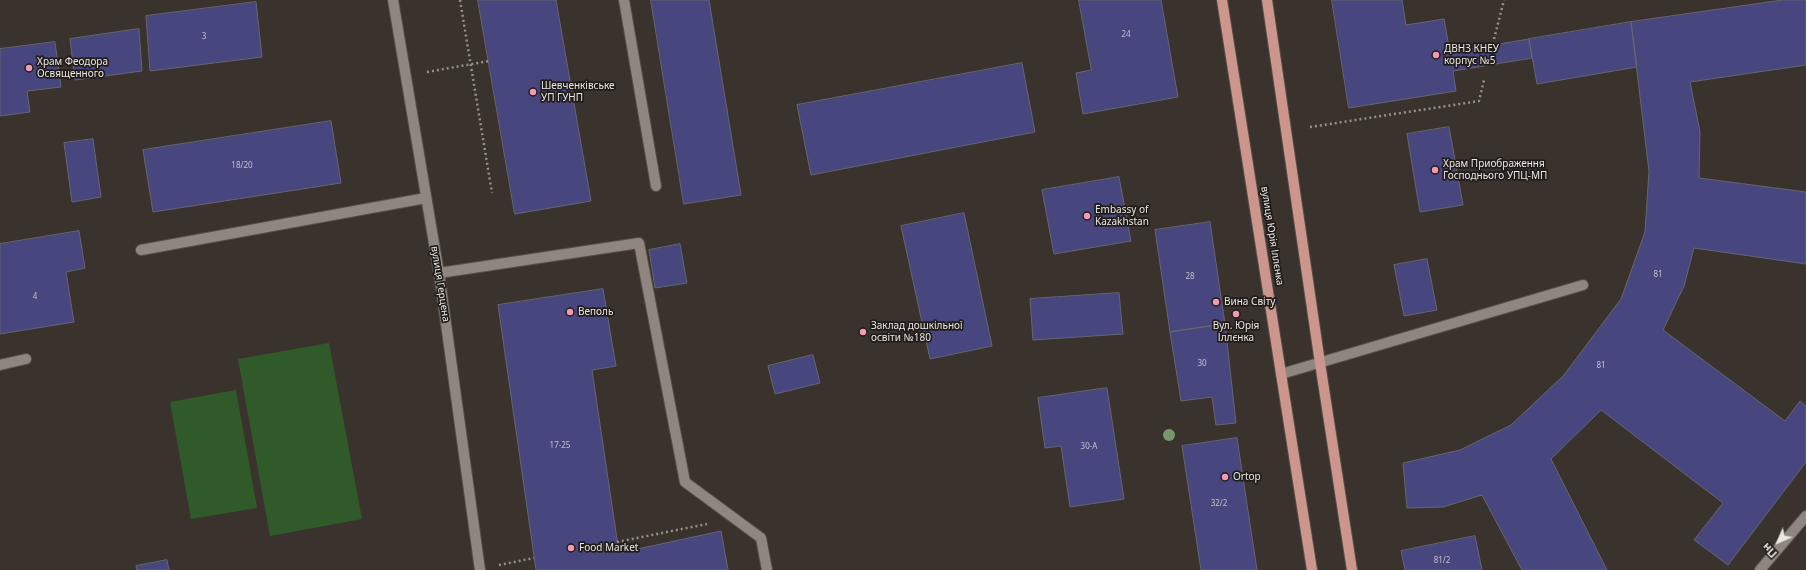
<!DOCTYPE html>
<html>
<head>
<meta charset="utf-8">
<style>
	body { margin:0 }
	#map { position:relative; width:1806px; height:570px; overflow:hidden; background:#3a332d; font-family:"Noto Sans",sans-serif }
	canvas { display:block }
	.north { position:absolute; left:1758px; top:522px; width:40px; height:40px; -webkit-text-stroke:3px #1f1c19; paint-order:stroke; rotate:225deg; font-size:11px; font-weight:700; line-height:16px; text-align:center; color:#ece7e3 }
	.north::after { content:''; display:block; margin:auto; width:14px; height:18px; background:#ece7e3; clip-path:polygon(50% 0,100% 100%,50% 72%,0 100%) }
</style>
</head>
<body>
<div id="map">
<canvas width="1806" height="570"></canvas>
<div class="north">Пн</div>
</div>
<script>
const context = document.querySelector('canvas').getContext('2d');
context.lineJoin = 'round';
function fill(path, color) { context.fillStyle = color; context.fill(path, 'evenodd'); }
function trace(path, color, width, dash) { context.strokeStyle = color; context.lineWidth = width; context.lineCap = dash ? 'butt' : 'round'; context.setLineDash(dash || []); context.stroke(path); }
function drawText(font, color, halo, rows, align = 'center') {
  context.font = font + ' "Noto Sans",sans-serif'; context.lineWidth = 3.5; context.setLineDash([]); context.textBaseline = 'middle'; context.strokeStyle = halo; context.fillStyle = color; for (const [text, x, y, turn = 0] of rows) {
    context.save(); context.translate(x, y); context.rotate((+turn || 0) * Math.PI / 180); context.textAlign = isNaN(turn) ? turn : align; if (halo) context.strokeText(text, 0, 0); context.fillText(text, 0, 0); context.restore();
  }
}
fill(new Path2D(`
	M 329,343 L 362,519 L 270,536 L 238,359 Z
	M 236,390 L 257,508 L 191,519 L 170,402 Z`), '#315a2b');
const building = new Path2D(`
	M 478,0 L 556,0 L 591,201 L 515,214 Z
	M 651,0 L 709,0 L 741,195 L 684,204 Z
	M 1079,0 L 1161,0 L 1178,97 L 1083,114 L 1076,73 L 1091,70 Z
	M 1332,0 L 1402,0 L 1406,25 L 1444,19 L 1450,52 L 1529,39 L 1532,58 L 1453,71 L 1456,91 L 1349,108 Z
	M 1783,0 L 1806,0 L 1806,65 L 1690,82 L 1700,132 L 1699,178 L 1806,192 L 1806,264 L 1694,248 L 1684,286 L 1663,330 L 1785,421 L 1800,401 L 1806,406 L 1806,462 L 1728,565 L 1694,540 L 1723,503 L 1601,410 L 1551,459 L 1607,570 L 1522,570 L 1482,495 L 1443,507 L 1407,508 L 1403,463 L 1460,450 L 1511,425 L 1564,375 L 1621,299 L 1645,232 L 1649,171 L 1631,22 Z
	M 256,2 L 262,57 L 150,71 L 146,16 Z
	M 1631,22 L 1637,67 L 1537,84 L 1529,39 Z
	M 139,29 L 142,71 L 75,80 L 70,39 Z
	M 55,42 L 61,87 L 27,91 L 30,112 L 0,116 L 0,49 Z
	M 1022,63 L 1035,132 L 811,175 L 797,105 Z
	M 331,121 L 341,183 L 153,212 L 143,150 Z
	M 1449,127 L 1463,205 L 1420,212 L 1407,134 Z
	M 93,139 L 101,197 L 72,202 L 64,143 Z
	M 1119,177 L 1131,241 L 1054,254 L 1042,190 Z
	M 964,213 L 992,346 L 930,359 L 901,226 Z
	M 1210,222 L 1225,324 L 1170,332 L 1155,230 Z
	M 79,231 L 85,268 L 66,272 L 74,322 L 0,334 L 0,244 Z
	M 680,244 L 687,283 L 655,288 L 649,250 Z
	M 1427,259 L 1437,310 L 1404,316 L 1394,265 Z
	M 603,289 L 616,366 L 592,370 L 619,553 L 721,531 L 728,570 L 536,570 L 498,305 Z
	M 1119,293 L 1123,334 L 1033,340 L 1030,299 Z
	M 1225,324 L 1236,423 L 1216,425 L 1212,397 L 1181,401 L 1170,332 Z
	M 813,355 L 820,383 L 775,394 L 768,366 Z
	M 1107,388 L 1124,499 L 1070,507 L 1061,446 L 1045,448 L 1038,398 Z
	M 1237,438 L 1257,570 L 1201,570 L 1182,446 Z
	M 1475,536 L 1482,570 L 1405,570 L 1401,551 Z
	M 167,560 L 169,570 L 137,570 L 136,566 Z`);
fill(building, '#47467f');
trace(building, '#656670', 1);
const minor = new Path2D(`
	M 393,0 L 439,273 L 480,570
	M 624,0 L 656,186
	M 141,250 L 426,198
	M 439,273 L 639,243 L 685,482 L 761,538 L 767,570
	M 0,365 L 26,359
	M 1281,374 L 1583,285
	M 1760,570 L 1806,516`);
const major = new Path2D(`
	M 1222,0 L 1312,570
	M 1267,0 L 1320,363 L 1352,570`);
trace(minor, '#57504b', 12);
trace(major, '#57504b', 12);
trace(new Path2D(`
	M 460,0 L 492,193
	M 1494,39 L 1504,0
	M 427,72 L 489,61
	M 1310,127 L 1479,101 L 1484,80
	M 617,542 L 707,524
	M 499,565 L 534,558`), '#96908b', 2.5, [2, 3]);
trace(minor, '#8f877f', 10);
trace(major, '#cc968c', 10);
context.fillStyle = '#76986b';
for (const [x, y] of [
	[1169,435]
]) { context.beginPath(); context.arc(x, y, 6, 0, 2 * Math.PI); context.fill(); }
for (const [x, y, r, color] of [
	[1436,55,4,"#f19ab2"],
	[29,68,4,"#f19ab2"],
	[533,92,4,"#f19ab2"],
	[1435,170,4,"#f19ab2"],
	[1087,216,4,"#f19ab2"],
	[1216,302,4,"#f19ab2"],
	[570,312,4,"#f19ab2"],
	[1236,314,4,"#f19ab2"],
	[863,332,4,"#f19ab2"],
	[1225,477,4,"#f19ab2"],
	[571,548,4,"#f19ab2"]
]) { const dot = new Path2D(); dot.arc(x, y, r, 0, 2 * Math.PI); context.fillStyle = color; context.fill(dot); trace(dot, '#1f1c19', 1.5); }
drawText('8px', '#c3bfca', null, [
	["24",1126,35],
	["3",204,37],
	["18/20",242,166],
	["81",1658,275],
	["28",1190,277],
	["4",35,297],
	["30",1202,364],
	["81",1601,366],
	["17-25",560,446],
	["30-А",1089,447],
	["32/2",1219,504],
	["81/2",1442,561]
]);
drawText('10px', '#ece7e3', '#1f1c19', [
	["ДВНЗ КНЕУ",1444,49],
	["корпус №5",1444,61],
	["Храм Феодора",37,62],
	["Освященного",37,74],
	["Шевченківське",541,86],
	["УП ГУНП",541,98],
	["Храм Приображення",1443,164],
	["Господнього УПЦ-МП",1443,176],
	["Embassy of",1095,210],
	["Kazakhstan",1095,222],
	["Вина Світу",1224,302],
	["Веполь",578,312],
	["Заклад дошкільної",871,326],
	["освіти №180",871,338],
	["Вул. Юрія",1236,326,"center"],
	["Іллєнка",1236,338,"center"],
	["Ortop",1233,477],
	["Food Market",579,548]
], 'left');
drawText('10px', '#ece7e3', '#1f1c19', [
	["вулиця Юрія Іллєнка",1272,236,81],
	["вулиця Герцена",440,284,81]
]);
</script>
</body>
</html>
